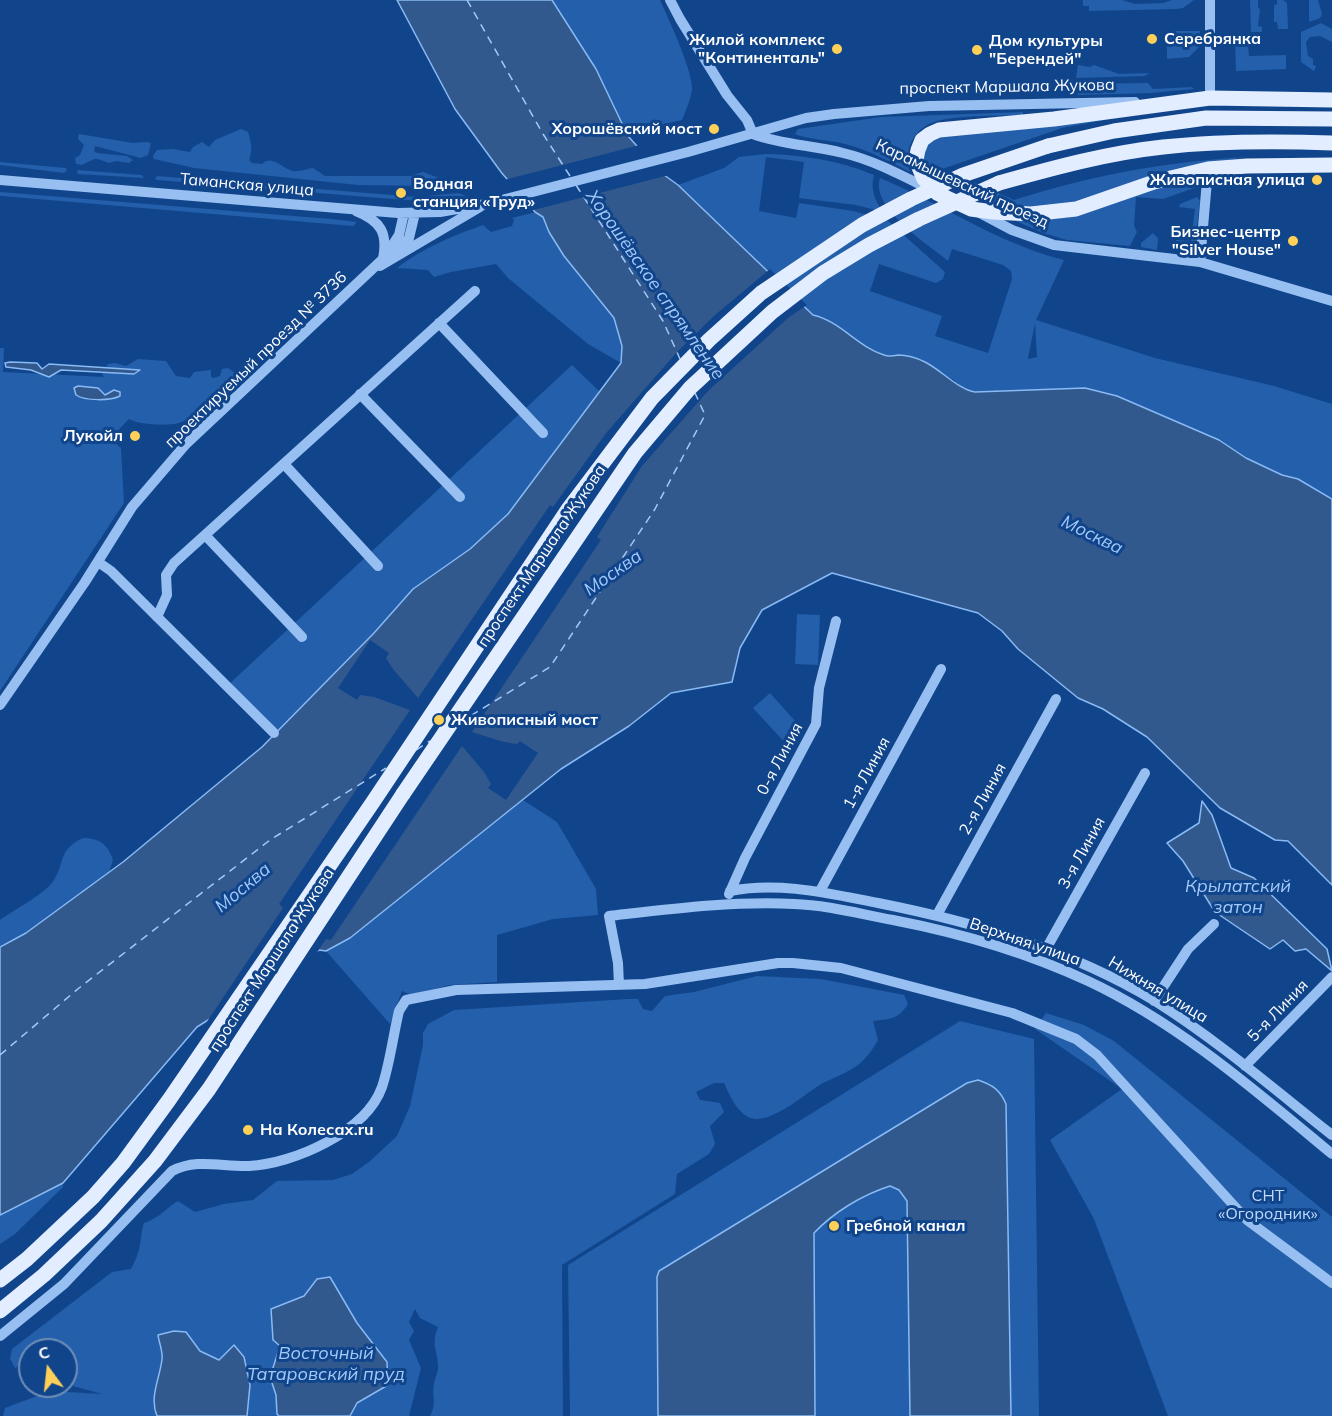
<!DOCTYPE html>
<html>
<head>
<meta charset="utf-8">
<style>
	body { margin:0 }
	#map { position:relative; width:1332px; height:1416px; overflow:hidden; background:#11458b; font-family:Mulish,sans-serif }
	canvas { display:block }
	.north { position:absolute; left:18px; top:1338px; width:60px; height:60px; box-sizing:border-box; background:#11458b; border:2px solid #708fb9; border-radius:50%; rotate:345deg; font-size:16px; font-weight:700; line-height:24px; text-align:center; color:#fff }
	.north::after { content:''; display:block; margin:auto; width:21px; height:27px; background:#ffd058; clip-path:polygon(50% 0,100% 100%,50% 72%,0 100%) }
</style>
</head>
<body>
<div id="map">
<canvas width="1332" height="1416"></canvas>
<div class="north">С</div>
</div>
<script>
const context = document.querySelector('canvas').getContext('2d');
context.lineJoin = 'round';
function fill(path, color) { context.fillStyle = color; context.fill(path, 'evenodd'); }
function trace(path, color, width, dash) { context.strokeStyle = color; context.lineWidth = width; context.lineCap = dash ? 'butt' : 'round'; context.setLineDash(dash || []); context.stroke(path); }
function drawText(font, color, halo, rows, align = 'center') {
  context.font = font + ' Mulish,sans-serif'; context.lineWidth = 6; context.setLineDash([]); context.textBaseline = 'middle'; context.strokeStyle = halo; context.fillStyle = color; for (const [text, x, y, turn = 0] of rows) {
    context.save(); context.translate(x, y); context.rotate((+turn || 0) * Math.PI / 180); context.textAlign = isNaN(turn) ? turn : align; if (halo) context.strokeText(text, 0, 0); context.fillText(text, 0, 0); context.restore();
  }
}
fill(new Path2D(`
	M 552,0 L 660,0 C 668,18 693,71 692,89 C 691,99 686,110 682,120 L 637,130 L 628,136 L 596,69 Z
	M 1083,0 L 1122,0 L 1135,4 L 1163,3 L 1172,0 L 1194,0 L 1183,8 L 1177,9 L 1089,11 L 1089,6 L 1083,6 Z
	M 1250,0 L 1258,0 L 1258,8 L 1260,9 L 1258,26 L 1262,27 L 1262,32 L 1251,32 Z
	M 1277,0 L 1283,0 L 1287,3 L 1288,29 L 1278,29 L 1277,22 L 1274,22 L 1274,5 L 1277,4 Z
	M 1309,0 L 1318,0 L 1322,14 L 1320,18 L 1309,22 Z
	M 1321,23 L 1332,29 L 1332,42 L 1320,36 L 1310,37 L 1306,42 L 1308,56 L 1313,59 L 1313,65 L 1316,66 L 1314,71 L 1301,62 L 1301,32 Z
	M 1167,31 L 1200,31 L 1200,46 L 1189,57 L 1167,59 Z
	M 1235,40 L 1244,40 L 1248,46 L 1249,56 L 1286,55 L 1286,69 L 1236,71 Z
	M 1078,65 L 1090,67 L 1094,65 L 1119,74 L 1149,73 L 1145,76 L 1076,78 Z
	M 1148,83 L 1153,89 L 1192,87 L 1194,89 L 1151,93 L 1078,95 L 1075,84 Z
	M 1023,112 L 1023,115 C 1000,116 954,115 934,122 C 913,129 903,151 910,172 C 889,161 868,150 845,144 C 834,141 802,138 795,134 L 798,129 L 881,117 Z
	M 1121,117 L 1062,128 L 942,169 L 1014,200 C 1092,175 1165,162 1246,157 L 1179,168 L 1152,175 L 1087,199 L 1060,205 L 1031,207 L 993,205 L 929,176 L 921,152 L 931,137 Z
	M 241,129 L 248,132 C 251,142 253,150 249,160 L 252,163 L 262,164 C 273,154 282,169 293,171 C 299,172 307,169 313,168 L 325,176 L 410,176 L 423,172 L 439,178 L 441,181 L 439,184 L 432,186 L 358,185 L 194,168 L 154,159 L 153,156 L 157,150 L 173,149 L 190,152 L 193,147 L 202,142 L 209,147 L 215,140 Z
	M 79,134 L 133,143 L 147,142 L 151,143 L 148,155 L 141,158 L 95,146 L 94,151 L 97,153 L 127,156 L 133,160 L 129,163 L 116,161 L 109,163 C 92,157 98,158 82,165 L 76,164 L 75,158 L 80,155 L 84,145 L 78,139 Z
	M 765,154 C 803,155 838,160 874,175 C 870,189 875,201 883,212 L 856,205 L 799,198 L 804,162 L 766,157 L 759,211 L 796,218 L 799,203 L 853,211 L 887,220 L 945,272 L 943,279 L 936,283 L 879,264 L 870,291 L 942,316 L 935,336 L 988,353 L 1012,279 L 1011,271 L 1003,265 L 952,249 L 948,261 C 928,244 870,208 880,178 C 942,204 999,244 1064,260 L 1036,320 L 1155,358 L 1274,386 L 1332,404 L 1332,499 L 1298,479 L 1282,475 L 1246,458 L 1219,440 L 1117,396 L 1085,388 L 975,392 C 965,391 960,388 954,380 C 937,372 921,362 903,356 C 894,353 887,358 877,352 C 855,341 836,320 813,315 L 678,185 L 724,168 L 739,157 ZM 1035,323 L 1037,357 L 1028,359 L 1028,358 Z
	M 0,162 L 66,168 L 67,170 L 64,173 L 0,165 Z
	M 77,170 L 142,175 L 144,178 L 78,174 Z
	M 157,176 L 417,197 L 458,193 L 466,196 L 426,201 L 405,200 L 157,180 L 155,179 Z
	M 1202,177 L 1204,179 L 1197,187 L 1163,199 L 1136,197 L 1134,226 L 1137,232 L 1130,246 L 1067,240 L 1043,233 L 1016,221 L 1047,220 L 1077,216 L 1156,188 Z
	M 0,192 L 331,219 L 357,222 L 353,226 L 2,196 L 0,196 Z
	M 1197,197 L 1200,201 L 1195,244 L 1190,251 L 1179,251 L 1175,248 L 1176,240 L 1191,241 L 1195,209 L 1179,207 L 1180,204 Z
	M 536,212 L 543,217 L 549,232 L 564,256 L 614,318 L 622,346 L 621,363 L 588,344 L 508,278 L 496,264 L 451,272 L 434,277 L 428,270 L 397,268 C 425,247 450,237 483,225 L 491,232 L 512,226 L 514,220 L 512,218 Z
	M 1153,233 L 1158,238 L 1157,250 L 1141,247 L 1141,243 Z
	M 0,348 L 4,348 L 3,372 L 104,377 L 102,374 L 108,364 L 115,363 L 126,366 L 138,359 L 166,361 L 176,376 L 190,378 L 194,372 L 211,370 L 211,377 L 214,378 L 220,376 L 222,369 L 228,368 L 238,375 C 237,378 238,381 236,384 C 229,397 193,418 179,423 C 167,426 139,425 129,419 L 110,439 L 121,448 L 124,503 L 0,691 Z
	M 572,365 L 600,392 L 508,514 L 470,549 L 413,589 L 374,633 L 276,734 L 227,686 Z
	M 797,614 L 820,615 L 818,665 L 795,664 Z
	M 770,693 L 803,730 L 787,745 L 753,708 Z
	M 523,800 L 557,822 L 596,889 L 598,915 L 553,919 L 497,935 L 497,982 L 450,985 L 411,995 L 402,991 L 390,1024 L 326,951 L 350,938 Z
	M 83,838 C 99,838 108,844 113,860 L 109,873 L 26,933 L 0,947 L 0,920 C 14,910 42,895 51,884 C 66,866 56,850 83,838 Z
	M 757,976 L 821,979 L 904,995 L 908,1004 C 898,1020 889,1019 873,1021 L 878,1040 C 873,1049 866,1059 858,1065 C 847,1073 833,1078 821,1084 C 804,1095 777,1119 756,1119 C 739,1118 730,1096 724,1083 L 714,1083 L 696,1092 L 700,1100 L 720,1103 L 724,1112 L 710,1126 L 715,1144 L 709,1154 L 677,1174 L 675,1194 L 562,1265 L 563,1416 L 430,1416 C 438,1400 431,1399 434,1384 C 435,1377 439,1371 438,1365 C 437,1349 431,1344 438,1327 L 420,1318 L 415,1309 L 409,1322 L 414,1331 L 409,1340 L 421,1368 L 409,1416 L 350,1416 L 357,1403 L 388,1385 L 387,1363 L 357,1323 L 317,1279 L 304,1296 L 271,1309 L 280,1346 L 270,1377 L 276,1395 L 277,1414 L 279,1416 L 247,1416 L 250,1385 L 234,1345 L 219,1360 L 200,1351 L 186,1332 L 158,1335 L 162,1356 L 154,1409 L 157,1416 L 3,1416 L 5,1408 L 50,1391 L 102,1394 L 66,1384 L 66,1350 L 30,1350 L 30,1362 L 23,1363 L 15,1368 L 10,1359 L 12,1349 L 112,1272 L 131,1269 C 135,1261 139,1253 140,1244 C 142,1235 141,1231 144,1223 C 158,1219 166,1208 178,1201 L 195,1212 L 224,1204 L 253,1200 L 277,1181 L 333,1180 L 352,1174 L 369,1162 L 397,1136 L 410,1106 L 423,1045 L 423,1033 L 428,1024 L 454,1010 L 628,999 L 638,999 L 643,1009 L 652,1011 L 665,996 L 694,992 Z
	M 1046,1013 L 1084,1025 L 1114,1041 L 1332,1217 L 1332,1416 L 1168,1416 L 1094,1219 L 1050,1140 L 1122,1089 L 1035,1029 Z
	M 960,1021 L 1034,1039 L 1039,1416 L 570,1416 L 568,1265 Z
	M 63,1183 L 63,1187 L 15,1234 L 0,1244 L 0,1215 Z`), '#235faa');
const water = new Path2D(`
	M 397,0 L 552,0 L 596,69 L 628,136 L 660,172 L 678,185 L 813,315 C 840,321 858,347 884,355 C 889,357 893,356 898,355 C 906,355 917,358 925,362 C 941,370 959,390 975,392 L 1085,388 L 1117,396 L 1219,440 L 1246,458 L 1282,475 L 1298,479 L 1332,499 L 1332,885 L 1288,841 L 1275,840 L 1220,808 L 1147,737 L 1103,709 L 1078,698 L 1018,649 L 1002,631 L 978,613 L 832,573 L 762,610 L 740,648 L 732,682 L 671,693 L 629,726 L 561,769 L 350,938 L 326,951 L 319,950 L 197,1027 L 63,1183 L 0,1215 L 0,947 L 26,933 L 123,862 L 262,747 L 374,633 L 413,589 L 470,549 L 508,514 L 621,363 L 622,346 L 614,318 L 564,256 L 549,232 L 543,217 L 535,212 L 501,172 L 455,109 Z
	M 10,362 L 37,363 L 42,369 L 49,364 L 140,370 L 134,374 L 61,370 L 49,377 L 31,370 L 6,367 L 5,363 Z
	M 78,386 L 98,388 L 105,395 L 114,390 L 120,392 L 120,396 C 110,401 85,401 76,395 L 74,388 Z
	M 1202,801 L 1212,815 L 1231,868 L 1254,878 L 1327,949 L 1332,971 L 1306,949 L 1295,951 L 1283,940 L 1270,949 L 1215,912 L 1183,861 L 1167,843 L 1199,823 Z
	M 978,1080 C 993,1085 1000,1090 1006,1104 L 1011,1416 L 910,1416 L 907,1201 L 899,1190 L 890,1186 C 862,1195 834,1212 814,1233 L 815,1416 L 658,1416 L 657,1277 L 659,1271 L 967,1083 Z
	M 330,1277 L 357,1323 L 387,1362 L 388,1385 L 357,1403 L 350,1416 L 279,1416 L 277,1414 L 276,1395 L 270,1377 L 280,1346 L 273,1340 L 271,1309 L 304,1296 L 317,1279 Z
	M 174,1331 L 186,1332 L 200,1351 L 219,1360 L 234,1345 L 244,1357 L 250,1385 L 247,1416 L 157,1416 C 149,1397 160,1378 162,1359 C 163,1351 159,1343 158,1335 Z`);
fill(water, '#32598d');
trace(water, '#89baf5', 1.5);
fill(new Path2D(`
	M 640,145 L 662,170 L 669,175 L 530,211 L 504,180 Z
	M 770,269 L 807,305 L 788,318 L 708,391 L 642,466 L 597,537 L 601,540 L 472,732 L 504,742 L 517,744 L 520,741 L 538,753 L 506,800 L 488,788 L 491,784 L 484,772 L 462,746 L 331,940 L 326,939 L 314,957 L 204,1026 L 283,908 L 279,904 L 410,710 L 374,697 L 360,695 L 357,700 L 338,688 L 370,640 L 389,653 L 386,658 L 393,669 L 418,698 L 550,505 L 553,507 L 606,433 L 677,352 L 715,315 Z`), '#11458b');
trace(new Path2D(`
	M 467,0 L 543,134 L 570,176
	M 576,185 L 663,321 L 680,359
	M 459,723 L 550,667 L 655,509 L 705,415 L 695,393
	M 416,750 L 430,741
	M 0,1055 L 79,988 L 270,840 L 386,768`), '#a3c9f9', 1.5, [8, 6]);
trace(new Path2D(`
	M 670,0 L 680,19 L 727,95 L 747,120 L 753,134
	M 1210,0 L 1210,98
	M 753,134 C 782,145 813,145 843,153 C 873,160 901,175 929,189
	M 0,180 L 398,213 L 440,212 L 486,204 L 688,152 L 806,118 L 834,114 L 929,106 L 1135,102
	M 980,213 L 1012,230 L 1054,245 L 1200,262 L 1332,301
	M 397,253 L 409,238 L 415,213
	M 384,258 L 399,235 L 404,213
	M 1200,262 L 1208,169
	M 380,266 L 480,207
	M 439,323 L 543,433
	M 360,394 L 460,497
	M 284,464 L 378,566
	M 205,535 L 302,637
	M 98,562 L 111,571 L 274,733
	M 157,617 L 167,595 L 166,575 L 174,563 L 475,291
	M 0,705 L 85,582 L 132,507 L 186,444 L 383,259 C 388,233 381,221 356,211
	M 730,891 C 779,881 831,894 878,903 C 974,922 1071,950 1155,1001 C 1217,1040 1274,1089 1332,1135
	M 820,891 L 941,669
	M 729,894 L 745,858 L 816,724 L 819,688 L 836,621
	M 937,915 L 1056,699
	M 1046,949 L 1145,773
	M 619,985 L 618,963 L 609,916 C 671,909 732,901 794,904 C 828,905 860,914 893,920 C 960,933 1026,952 1088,981 C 1178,1023 1256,1091 1332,1154
	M 1154,1001 L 1188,949 L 1214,924
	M 1245,1066 L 1332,977
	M 0,1336 L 64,1284 L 172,1171 C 197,1158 222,1167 249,1166 C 293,1164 366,1132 382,1087 C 390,1063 393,1036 399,1011 L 406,1000 L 456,990 L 645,984 L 778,963 L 793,963 L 841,968 L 1012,1013 L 1076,1039 L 1097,1055 L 1247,1220 L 1332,1283`), '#97bff1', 10);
trace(new Path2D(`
	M 1332,100 L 1210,98 L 1054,119 L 939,130 L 930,134 L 922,140 L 918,150 L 916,160 L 924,179 L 937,193 L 947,198 L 971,209 L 993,212 L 1031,214 L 1076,209 L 1154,182 L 1208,169 L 1247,166 L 1332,165
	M 1048,146 L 1114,131 L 1206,118 L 1332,119
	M 999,183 C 1053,168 1107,153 1163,147 C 1219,141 1276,141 1332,143
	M 0,1311 L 44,1275 L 101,1221 L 155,1161 L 209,1089 L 403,794`), '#e2edff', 15);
trace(new Path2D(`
	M 403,794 L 635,453 L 690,388 L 772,312 L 823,273 L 869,245 L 919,219 L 999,183
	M 0,1280 L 27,1259 L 93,1197 L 123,1163 L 169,1100 L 373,802 L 569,508 L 652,398 L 709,340 L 761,293 L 862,225 L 911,199 L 963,175 L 1048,146`), '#e2edff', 15);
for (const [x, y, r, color] of [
	[1152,39,6,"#ffd058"],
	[837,49,6,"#ffd058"],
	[977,50,6,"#ffd058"],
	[714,129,6,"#ffd058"],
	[1317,180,6,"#ffd058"],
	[401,193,6,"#ffd058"],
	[1293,241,6,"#ffd058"],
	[135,436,6,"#ffd058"],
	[439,720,6,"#ffd058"],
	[248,1130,6,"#ffd058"],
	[834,1226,6,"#ffd058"]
]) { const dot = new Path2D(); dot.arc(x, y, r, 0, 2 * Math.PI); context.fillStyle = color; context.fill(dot); trace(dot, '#11458b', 2); }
drawText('bold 16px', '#fff', '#11458b', [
	["Серебрянка",1164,39],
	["Жилой комплекс",825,40,"right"],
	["\"Континенталь\"",825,58,"right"],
	["Дом культуры",989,41],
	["\"Берендей\"",989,59],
	["Хорошёвский мост",702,129,"right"],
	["Живописная улица",1305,180,"right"],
	["Водная",413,184],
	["станция «Труд»",413,202],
	["Бизнес-центр",1281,232,"right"],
	["\"Silver House\"",1281,250,"right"],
	["Лукойл",123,436,"right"],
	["Живописный мост",451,720],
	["На Колесах.ru",260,1130],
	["Гребной канал",846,1226]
], 'left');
drawText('16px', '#fff', '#11458b', [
	["проспект Маршала Жукова",1007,87,-1],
	["Карамышевский проезд",962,184,25],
	["Таманская улица",247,185,5],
	["проектируемый проезд № 3736",256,360,-44],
	["проспект Маршала Жукова",542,556,-56],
	["0-я Линия",780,759,-62],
	["1-я Линия",867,773,-61],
	["2-я Линия",983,799,-61],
	["3-я Линия",1082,853,-61],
	["Верхняя улица",1025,942,19],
	["проспект Маршала Жукова",272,960,-57],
	["Нижняя улица",1158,990,31],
	["5-я Линия",1278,1011,-46]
]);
drawText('16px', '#bedafd', '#11458b', [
	["СНТ",1268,1196],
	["«Огородник»",1268,1214]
]);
drawText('italic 18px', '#a3c9f9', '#11458b', [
	["Хорошёвское спрямление",655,285,55],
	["Москва",1092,535,26],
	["Москва",613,573,-35],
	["Крылатский",1238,887],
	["затон",1238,908],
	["Москва",243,888,-40],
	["Восточный",326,1354],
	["Татаровский пруд",326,1375]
]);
</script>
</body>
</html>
